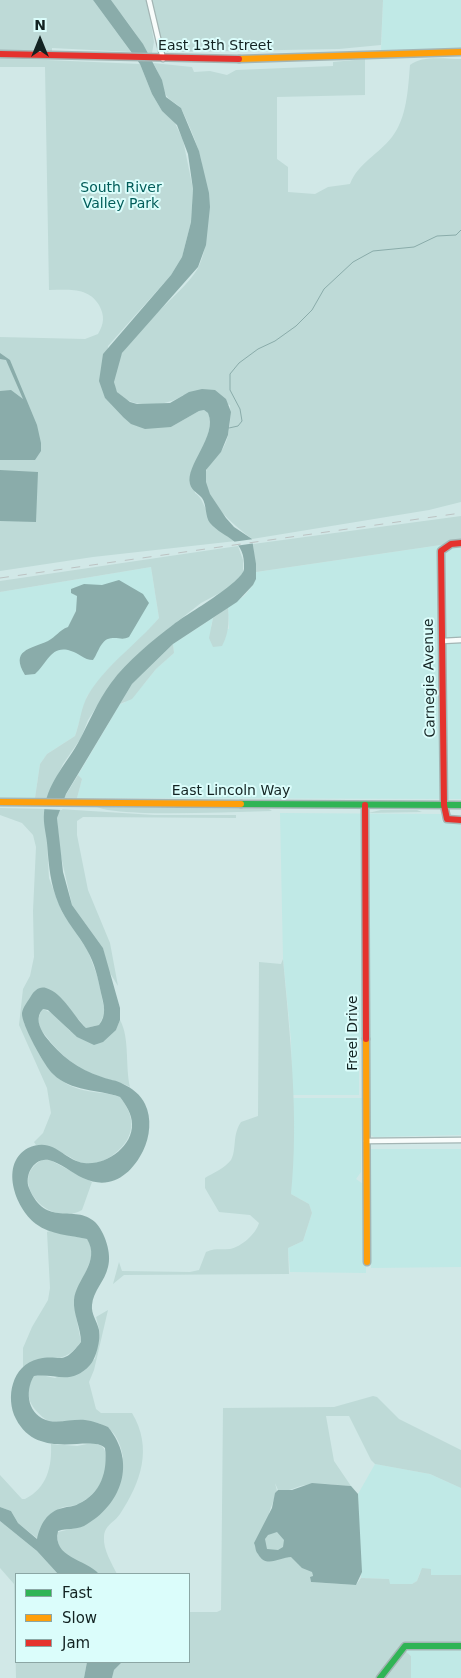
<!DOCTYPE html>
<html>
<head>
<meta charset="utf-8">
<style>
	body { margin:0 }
	#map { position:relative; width:461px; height:1678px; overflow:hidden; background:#d1e8e7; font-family:"DejaVu Sans",sans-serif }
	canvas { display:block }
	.legend { position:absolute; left:15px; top:1573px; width:175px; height:90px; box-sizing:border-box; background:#dbfdfb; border:1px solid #8ba6a4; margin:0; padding:6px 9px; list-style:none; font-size:15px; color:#132322 }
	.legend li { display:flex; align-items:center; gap:10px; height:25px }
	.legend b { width:25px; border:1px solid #8ba6a4 }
	.north { position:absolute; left:15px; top:15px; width:50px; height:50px; -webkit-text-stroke:4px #dbfdfb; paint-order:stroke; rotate:0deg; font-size:14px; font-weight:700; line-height:20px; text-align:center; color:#132322 }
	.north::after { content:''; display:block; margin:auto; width:18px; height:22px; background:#132322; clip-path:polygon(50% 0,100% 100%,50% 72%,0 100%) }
</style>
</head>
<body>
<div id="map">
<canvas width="461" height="1678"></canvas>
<ul class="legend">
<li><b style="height:6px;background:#30b455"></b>Fast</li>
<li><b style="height:6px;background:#ff9f0a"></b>Slow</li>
<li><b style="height:6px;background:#e5322d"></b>Jam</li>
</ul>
<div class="north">N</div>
</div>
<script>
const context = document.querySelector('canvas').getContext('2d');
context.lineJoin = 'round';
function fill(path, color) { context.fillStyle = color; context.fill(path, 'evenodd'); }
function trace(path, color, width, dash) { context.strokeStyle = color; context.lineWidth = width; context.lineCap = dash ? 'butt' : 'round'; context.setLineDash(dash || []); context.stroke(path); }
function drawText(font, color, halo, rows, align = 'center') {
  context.font = font + ' "DejaVu Sans",sans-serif'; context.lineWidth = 4; context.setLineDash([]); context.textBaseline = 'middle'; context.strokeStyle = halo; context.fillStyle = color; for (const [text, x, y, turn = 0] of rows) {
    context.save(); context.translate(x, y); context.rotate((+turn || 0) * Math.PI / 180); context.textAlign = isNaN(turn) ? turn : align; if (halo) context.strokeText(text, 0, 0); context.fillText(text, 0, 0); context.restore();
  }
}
fill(new Path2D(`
	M 383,0 L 461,0 L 461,49 L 381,50 Z
	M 461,542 L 461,799 L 77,798 L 82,779 L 78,775 L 120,704 L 124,703 L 144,684 L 156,669 L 174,653 L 173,644 L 213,618 L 211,627 L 229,629 L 228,607 L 244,596 L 253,585 L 256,572 Z
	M 151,567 L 159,618 L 142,638 L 109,668 L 87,696 L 75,736 L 47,754 L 40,764 L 35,798 L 0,798 L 0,592 Z
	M 280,813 L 441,814 L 442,822 L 461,822 L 461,1135 L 374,1137 L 369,1134 L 368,1039 L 359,1039 L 359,1095 L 292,1095 L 291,1040 L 283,959 Z
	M 293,1098 L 362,1098 L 361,1172 L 356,1179 L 366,1186 L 366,1273 L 290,1272 L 288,1248 L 303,1241 L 312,1213 L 309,1204 L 291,1194 Z
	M 370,1149 L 461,1149 L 461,1267 L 371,1268 Z
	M 375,1464 L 430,1474 L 461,1488 L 461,1575 L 431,1575 L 420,1572 L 417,1581 L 412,1584 L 389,1584 L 389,1579 L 361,1578 L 358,1494 Z
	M 408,1649 L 461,1649 L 461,1678 L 411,1678 L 411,1656 L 404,1650 Z`), '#c0e9e6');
fill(new Path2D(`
	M 0,0 L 93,0 L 131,52 L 52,48 L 52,55 L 0,54 Z
	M 111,0 L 147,0 L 154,42 L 152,53 L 146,52 C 138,33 123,18 111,0 Z
	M 151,0 L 383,0 L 381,45 L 339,49 L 167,52 L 162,48 Z
	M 0,58 L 140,64 L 152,94 L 162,111 L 174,121 L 183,140 L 193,189 L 191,222 L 182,257 L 171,275 L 108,346 L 105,398 L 123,417 L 171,427 L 199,411 L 204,410 L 208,413 C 215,430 199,458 191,472 L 195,493 C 202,498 202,502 206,509 C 213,523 224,533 236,541 L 93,557 L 0,571 L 0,337 L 85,339 L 98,334 C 104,324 105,316 99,305 C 88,287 69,290 49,290 L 45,67 L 0,67 Z
	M 365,59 L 365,95 L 277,97 L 277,159 L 288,167 L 288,192 L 315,194 L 328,187 L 350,184 C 358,163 379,154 392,137 C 407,118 408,89 410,65 C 422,55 446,59 461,59 L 461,502 L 429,510 L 252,539 C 234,525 200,498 206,472 C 207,465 215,459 220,453 C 230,440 231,421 230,405 L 183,395 C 168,408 115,411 114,381 C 113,339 178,302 198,268 C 201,262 204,253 205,246 C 208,235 204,172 201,159 C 197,143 189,125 182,110 C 178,103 169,101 166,95 C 161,84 160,74 153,63 L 192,67 L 194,72 L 210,71 L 227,75 L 236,70 L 333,66 L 333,62 Z
	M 461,516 L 461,542 L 256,572 L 253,544 Z
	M 238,546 L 243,560 L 243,574 L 229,588 L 201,603 L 169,628 L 115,678 L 88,720 L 81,738 L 63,764 L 47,798 L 35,798 L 40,764 L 47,754 L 75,736 C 80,723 81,707 88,695 C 106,665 137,644 159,618 L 151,567 L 0,592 L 0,581 Z
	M 228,607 C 229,622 229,633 222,646 L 213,647 L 209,638 L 213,618 Z
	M 173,644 L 174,653 L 156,669 L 132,699 L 120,704 L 132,684 Z
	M 78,775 L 82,779 L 77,798 L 64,798 Z
	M 97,807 L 269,809 L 272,811 C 230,812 188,814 145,813 C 130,812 110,812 97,807 Z
	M 0,808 L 45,809 L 49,878 L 62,912 L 88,951 L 98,978 L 105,1013 L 99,1025 L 86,1028 L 59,997 L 24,1023 C 36,1049 48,1080 79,1089 C 92,1093 107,1092 120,1097 C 130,1110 136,1124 127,1140 C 117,1156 94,1171 75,1160 C 62,1153 52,1145 36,1145 L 34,1142 L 43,1133 L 51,1113 L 47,1088 L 19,1025 L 23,989 L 30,976 L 34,957 L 33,911 L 36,847 L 33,835 L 22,823 L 0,815 Z
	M 59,809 L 154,815 L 236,815 L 236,818 L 83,817 L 77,821 L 77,835 L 88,890 L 110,943 L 118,986 L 107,968 L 103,948 L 72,905 L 60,852 L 57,818 Z
	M 381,810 L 417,810 L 422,812 L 368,813 Z
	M 283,959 C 290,1036 299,1116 291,1194 L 309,1204 L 312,1213 L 303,1241 L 288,1248 L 289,1274 L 124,1275 L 113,1284 L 119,1262 L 122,1271 L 190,1272 L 199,1270 L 206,1252 C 214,1248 221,1250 230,1249 C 241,1247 256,1234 259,1223 L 250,1215 L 219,1212 L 205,1188 L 205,1178 C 213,1173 225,1168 231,1160 C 237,1149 232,1135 241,1122 L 258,1116 L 259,962 L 281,964 Z
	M 43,1009 L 56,1015 L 70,1031 L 116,1030 L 120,1020 C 130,1038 125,1066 130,1087 C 121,1082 111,1081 101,1077 C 77,1069 61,1056 46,1036 C 39,1028 35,1018 43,1009 Z
	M 42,1160 L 50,1160 L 92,1182 L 82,1210 C 48,1229 6,1179 42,1160 Z
	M 50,1231 L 87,1239 L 91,1245 L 92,1256 L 83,1279 L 76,1316 L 81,1342 C 59,1371 44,1350 23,1368 L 23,1348 L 32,1327 L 48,1300 L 50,1288 L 47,1232 Z
	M 108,1310 L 94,1370 L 89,1382 L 96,1409 L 101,1413 L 132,1413 C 153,1448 141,1482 120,1514 C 114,1523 104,1525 104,1538 C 103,1549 112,1564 117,1574 L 99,1574 L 66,1555 L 58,1546 L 58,1532 L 83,1526 L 93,1520 L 123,1457 C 115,1411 82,1423 48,1421 C 31,1409 22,1395 34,1376 L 41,1375 L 55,1378 L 95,1359 L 100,1333 L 96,1317 Z
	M 373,1396 L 377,1397 L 399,1419 L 461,1450 L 461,1488 L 430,1474 L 375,1464 L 371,1460 L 349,1416 L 326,1416 L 334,1461 L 351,1486 C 336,1485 321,1482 306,1485 C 295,1486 289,1493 278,1490 L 275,1483 L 277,1491 L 269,1513 L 312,1572 L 313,1577 L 310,1577 L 311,1582 L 356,1585 L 361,1578 L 389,1579 L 390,1584 L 412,1584 L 417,1581 L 422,1568 L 431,1569 L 431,1575 L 461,1575 L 461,1643 L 403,1644 L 398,1648 L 377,1678 L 112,1678 L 114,1670 L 122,1662 L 189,1662 L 189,1612 L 217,1612 L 221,1610 L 223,1408 L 334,1407 Z
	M 92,1443 C 102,1445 105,1446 106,1457 C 108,1477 96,1496 78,1504 C 73,1507 65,1505 59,1509 C 49,1515 39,1528 38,1539 L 18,1523 L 11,1511 L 0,1507 L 0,1475 L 22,1499 L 25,1499 C 47,1488 52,1467 51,1444 L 77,1446 Z
	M 0,1521 L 37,1551 L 58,1574 L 16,1574 L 16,1662 L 87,1662 L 84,1678 L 16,1678 L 14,1584 L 0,1568 Z
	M 404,1650 L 411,1656 L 411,1678 L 384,1678 Z`), '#bedad7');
fill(new Path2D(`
	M 93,0 L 111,0 L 143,44 L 162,80 L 166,97 L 181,108 L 199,151 L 209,193 L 210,207 L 206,245 L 198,267 L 122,353 L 114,382 L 117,392 L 130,402 L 137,404 L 170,403 L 189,392 L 202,389 L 215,390 L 226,399 L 231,412 L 228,435 L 221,452 L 206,470 L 206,482 L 210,494 L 226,518 L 234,527 L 252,539 L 256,564 L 256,579 L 253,585 L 237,602 L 173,644 L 132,684 L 66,794 L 57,818 L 63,872 L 72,905 L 103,948 L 120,1008 L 120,1020 L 116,1030 L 103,1042 L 94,1045 L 77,1037 L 48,1010 L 43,1009 C 35,1017 39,1027 45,1036 C 61,1056 77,1069 102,1077 C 109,1080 117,1080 123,1084 C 132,1088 141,1095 145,1104 C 152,1118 150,1137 143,1151 C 131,1175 110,1191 83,1178 C 72,1173 61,1163 49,1160 C 34,1157 24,1175 29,1188 C 46,1229 74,1203 95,1222 C 105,1232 112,1254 108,1267 C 105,1281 93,1291 92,1305 C 91,1314 97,1321 99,1330 C 101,1339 96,1359 90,1365 C 71,1386 56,1373 34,1376 C 24,1392 28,1416 49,1421 C 61,1423 73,1419 85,1420 C 93,1421 101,1424 108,1427 C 137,1462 122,1505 84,1526 C 75,1530 67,1528 58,1531 C 52,1558 86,1559 99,1574 L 58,1574 L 37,1551 L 0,1521 L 0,1507 L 11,1511 L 18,1523 L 37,1539 C 40,1525 47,1511 63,1508 C 68,1506 74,1507 78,1504 C 101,1494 108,1471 105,1448 C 91,1434 38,1462 16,1419 C 5,1398 12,1365 38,1359 C 61,1353 61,1368 81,1342 C 81,1328 73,1314 74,1300 C 76,1279 101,1262 87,1239 C 70,1235 51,1235 36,1224 C 14,1207 0,1163 28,1148 C 54,1136 63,1160 84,1163 C 105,1166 133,1147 132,1124 C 132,1114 126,1105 120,1097 C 98,1089 71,1092 53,1074 C 45,1067 21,1024 22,1013 C 23,1007 28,1001 31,996 C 34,991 39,986 46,988 C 63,993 74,1017 86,1028 L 99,1025 C 107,1015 104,1005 101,993 C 98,978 95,964 87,950 C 79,935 66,922 59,905 C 50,883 49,867 47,843 C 46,833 43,823 44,813 C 46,784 65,766 78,743 C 89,723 97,702 111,683 C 127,661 152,641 174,624 C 187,614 243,582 244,569 C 246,538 225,540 210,523 C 205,517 207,505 202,498 C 198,493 192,491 190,484 C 185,465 218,436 208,413 L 204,410 L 199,411 L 171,427 L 145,429 L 131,424 L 123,417 L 105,398 L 99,381 L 103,354 L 171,275 L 182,257 L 191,222 L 193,189 L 188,154 L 177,125 L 162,111 L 152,94 L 140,64 Z
	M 0,353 L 10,360 L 37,425 L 41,443 L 41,451 L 35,460 L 0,460 L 0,391 L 11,390 L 23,399 L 6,360 L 0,359 Z
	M 0,470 L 38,472 L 36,522 L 0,521 Z
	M 119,580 L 143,594 L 149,603 L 129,637 C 123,640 120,638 114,638 C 101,637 99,652 93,660 C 84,660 79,653 71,651 C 51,644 47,664 35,674 L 25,675 C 10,650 30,649 48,641 C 56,637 59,630 68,627 L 76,611 L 77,596 L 71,593 L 71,589 L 84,584 L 102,585 Z
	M 312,1483 L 351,1486 L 358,1494 L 362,1572 L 356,1585 L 311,1582 L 310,1577 L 313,1576 L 312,1572 L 302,1568 L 291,1557 C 280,1557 266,1569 258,1554 C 255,1551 256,1547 254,1543 L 272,1508 L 275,1493 L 278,1490 L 292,1490 ZM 277,1532 L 284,1540 L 283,1547 L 278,1550 L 267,1549 L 265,1539 L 268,1535 Z
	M 87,1662 L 122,1662 L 114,1670 L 112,1678 L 84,1678 Z`), '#8aacaa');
fill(new Path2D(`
	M 254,539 L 256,543 L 235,546 L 232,542 Z
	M 44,798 L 67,798 L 62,810 L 42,809 Z`), '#d1e8e7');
trace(new Path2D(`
	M 229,428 L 238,426 L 242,421 L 240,409 L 230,390 L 230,374 L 239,363 L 258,349 L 275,341 L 296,326 L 312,310 L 324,289 L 353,262 L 373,251 L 414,247 L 437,236 L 456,235 L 461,230`), '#8aacaa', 1);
const street = new Path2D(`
	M 149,0 L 163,59
	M 442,641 L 461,640
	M 366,1141 L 461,1140`);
const fast = new Path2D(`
	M 241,804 L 461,805
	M 380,1678 L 405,1646 L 461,1646`);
const slow = new Path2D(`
	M 239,59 L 461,52
	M 0,802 L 241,804
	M 366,1039 L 367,1262`);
const jam = new Path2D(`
	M 0,54 L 239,59
	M 461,543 L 451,544 L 441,551 L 444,805 L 447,819 L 461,820
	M 365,805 L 366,1039`);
trace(street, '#a3b5b4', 7);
trace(fast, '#a3b5b4', 9);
trace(slow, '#a3b5b4', 9);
trace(jam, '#a3b5b4', 9);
trace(street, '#f8fcfb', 4.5);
trace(fast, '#30b455', 6);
trace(slow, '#ff9f0a', 6);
trace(jam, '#e5322d', 6);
trace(new Path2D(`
	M 0,578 L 461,513`), '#bcc2c2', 1, [9, 9]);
drawText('14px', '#132322', '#dbfdfb', [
	["East 13th Street",215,46],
	["Carnegie Avenue",430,678,-91],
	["East Lincoln Way",231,791],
	["Freel Drive",353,1033,-90]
]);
drawText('14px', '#005c59', '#dbfdfb', [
	["South River",121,188],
	["Valley Park",121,204]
]);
</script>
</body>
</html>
